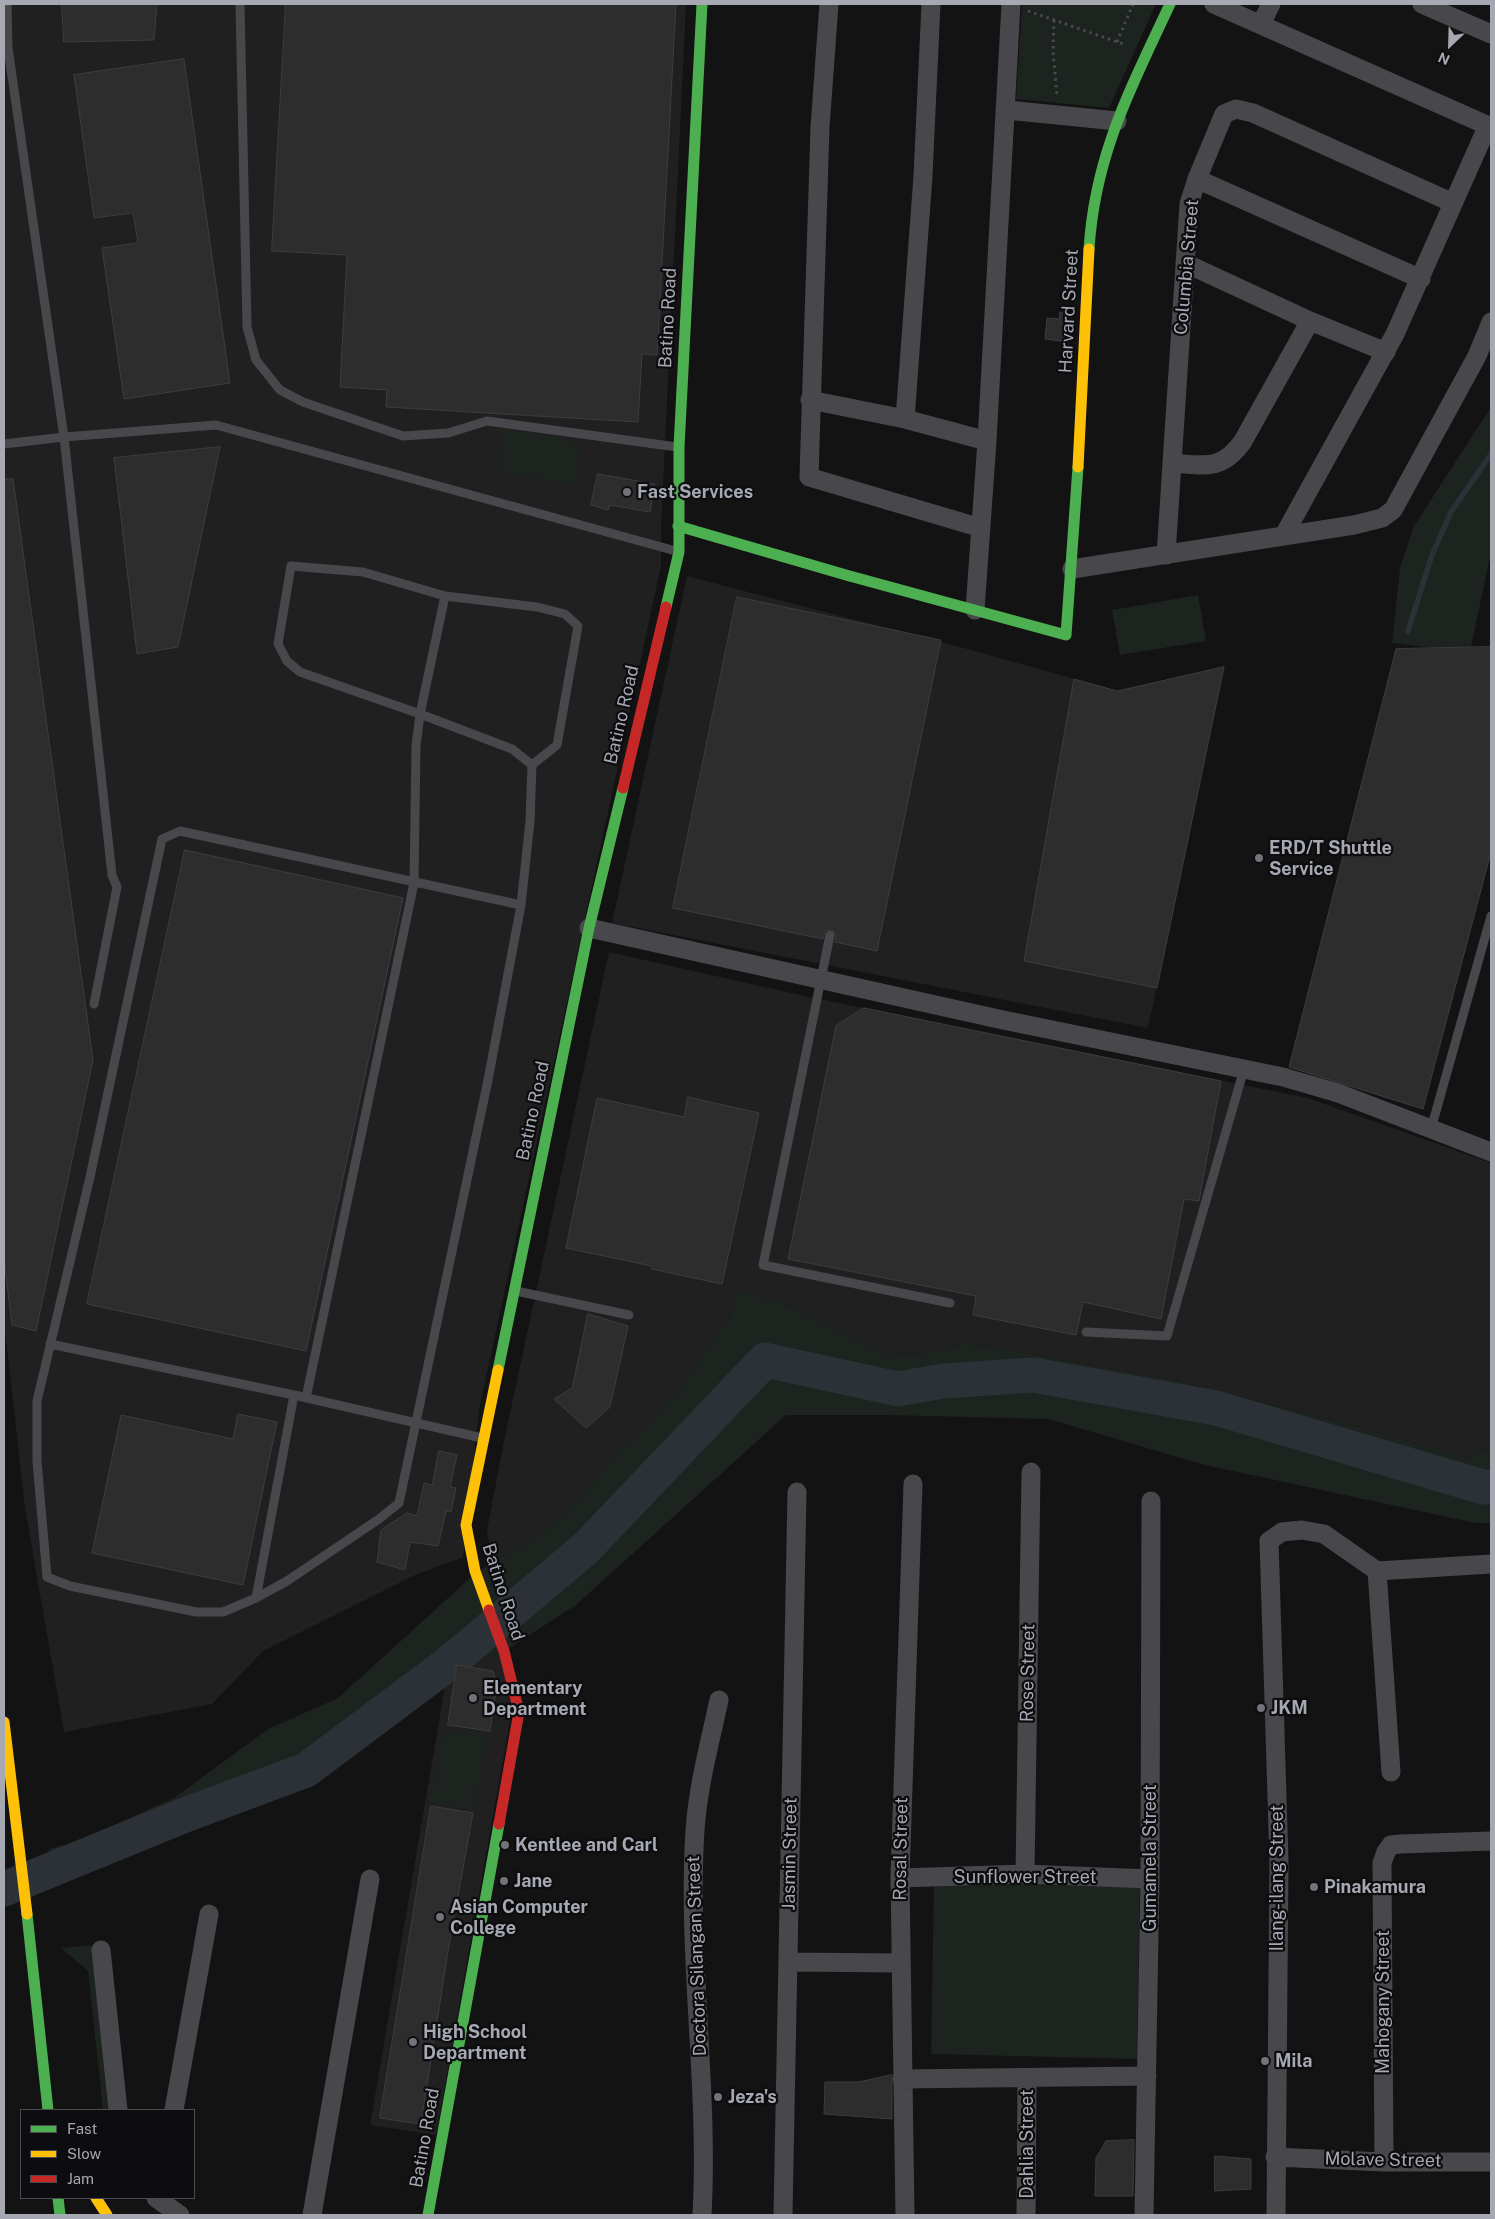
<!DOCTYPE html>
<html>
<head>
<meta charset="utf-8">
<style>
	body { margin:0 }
	#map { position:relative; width:1495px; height:2219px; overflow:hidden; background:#131313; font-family:"Public Sans",sans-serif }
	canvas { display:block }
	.frame { position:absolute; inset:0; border:5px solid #a6a9b2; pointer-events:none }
	.legend { position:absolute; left:20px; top:2109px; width:175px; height:90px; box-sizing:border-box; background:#0d0d0f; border:1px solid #4a4b50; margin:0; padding:6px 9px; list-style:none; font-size:15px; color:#a6a9b2 }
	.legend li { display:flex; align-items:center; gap:10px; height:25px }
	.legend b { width:25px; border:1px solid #4a4b50 }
	.north { position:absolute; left:1425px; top:20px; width:50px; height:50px; -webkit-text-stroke:4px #0d0d0f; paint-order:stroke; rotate:204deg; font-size:14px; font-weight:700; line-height:20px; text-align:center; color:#a6a9b2 }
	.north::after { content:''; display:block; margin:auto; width:18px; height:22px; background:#a6a9b2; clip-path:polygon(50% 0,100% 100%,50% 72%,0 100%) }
</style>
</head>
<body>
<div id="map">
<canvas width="1495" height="2219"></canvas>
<div class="frame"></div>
<ul class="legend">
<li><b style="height:6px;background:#4caf50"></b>Fast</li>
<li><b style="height:6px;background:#ffc107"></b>Slow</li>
<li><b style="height:6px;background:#c62828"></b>Jam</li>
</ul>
<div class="north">N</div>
</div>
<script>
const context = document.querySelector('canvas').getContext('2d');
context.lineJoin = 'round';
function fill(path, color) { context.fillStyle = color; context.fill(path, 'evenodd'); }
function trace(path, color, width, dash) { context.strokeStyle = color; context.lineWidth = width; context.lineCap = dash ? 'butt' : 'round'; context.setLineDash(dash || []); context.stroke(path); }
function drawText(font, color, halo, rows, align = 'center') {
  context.font = font + ' "Public Sans",sans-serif'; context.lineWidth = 4.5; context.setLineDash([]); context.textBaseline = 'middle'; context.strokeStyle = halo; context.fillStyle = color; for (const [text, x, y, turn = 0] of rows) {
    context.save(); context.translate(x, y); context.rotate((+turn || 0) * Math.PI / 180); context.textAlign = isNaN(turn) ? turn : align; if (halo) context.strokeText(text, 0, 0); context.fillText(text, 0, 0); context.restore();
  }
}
fill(new Path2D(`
	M 4,4 L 686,4 L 661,527 L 661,566 L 479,1410 L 463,1557 L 415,1575 L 263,1651 L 212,1704 L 64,1732 L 25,1508 L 4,1320 Z
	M 687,576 L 964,648 L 1117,691 L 1224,667 L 1148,1028 L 612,923 Z
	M 609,952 L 809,997 L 1308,1098 L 1491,1163 L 1491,1447 L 1468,1458 L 1340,1422 L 1167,1378 L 965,1343 L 924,1353 L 888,1354 L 788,1305 L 737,1290 L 730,1316 L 682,1384 L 651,1423 L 616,1454 L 582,1496 L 562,1516 L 539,1535 L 492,1562 L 487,1530 L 505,1436 Z
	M 500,1654 L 512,1710 L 436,2135 L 370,2125 L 449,1663 Z`), '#202021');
fill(new Path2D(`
	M 1022,4 L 1156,4 L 1109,108 L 1016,99 Z
	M 1491,407 L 1491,552 L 1470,652 L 1392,643 L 1400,568 L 1414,526 Z
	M 503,428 L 582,443 L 575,486 L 496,471 Z
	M 1198,595 L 1206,641 L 1120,655 L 1112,610 Z
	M 736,1289 L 788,1305 L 888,1354 L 924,1353 L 965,1343 L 1167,1378 L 1340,1422 L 1468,1458 L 1491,1447 L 1491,1523 L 1475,1523 L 1205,1465 L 1048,1419 L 885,1415 L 786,1415 L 576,1605 L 500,1654 L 449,1663 L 306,1770 L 185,1815 L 54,1886 L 49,1849 L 78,1841 L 174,1798 L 268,1729 L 338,1698 L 469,1579 L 492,1562 L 539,1535 L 562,1516 L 582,1496 L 616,1454 L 651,1423 L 682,1384 L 730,1316 Z
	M 444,1728 L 488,1737 L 474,1811 L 430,1802 Z
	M 934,1880 L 1140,1885 L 1137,2059 L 931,2054 Z
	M 92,1945 L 108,2110 L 103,2110 L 88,1971 L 61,1948 Z`), '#1d231e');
trace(new Path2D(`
	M 1408,631 L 1432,555 L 1451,512 L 1491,454`), '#2b3137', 5.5);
trace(new Path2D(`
	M 4,1889 L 185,1815 L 306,1770 L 449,1663 L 585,1549 L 765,1360 L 898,1389 L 943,1381 L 1033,1375 L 1216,1408 L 1483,1487 L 1491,1487`), '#2b3137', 35);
const building = new Path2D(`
	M 62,4 L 157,4 L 154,40 L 64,42 Z
	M 286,4 L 676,4 L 657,355 L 642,354 L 638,422 L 386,407 L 387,390 L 340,387 L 347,255 L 272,251 Z
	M 184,59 L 230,383 L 124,399 L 102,248 L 138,243 L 133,213 L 94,218 L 74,75 Z
	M 1060,312 L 1071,313 L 1070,342 L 1045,339 L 1047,318 L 1059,319 Z
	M 220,447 L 178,647 L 137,654 L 114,458 Z
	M 598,474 L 655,484 L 650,512 L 610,505 L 608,510 L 591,505 Z
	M 4,479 L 13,479 L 93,1060 L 36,1331 L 12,1325 L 4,1259 Z
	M 737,597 L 941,640 L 877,951 L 835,942 L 836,934 L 831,929 L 825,931 L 823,939 L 673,908 Z
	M 1491,647 L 1491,852 L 1423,1109 L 1289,1067 L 1396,649 Z
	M 1224,667 L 1157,988 L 1024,961 L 1074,679 L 1117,691 Z
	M 185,850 L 403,898 L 306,1351 L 87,1304 Z
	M 864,1008 L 1221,1081 L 1199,1201 L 1184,1199 L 1161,1319 L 1083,1302 L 1076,1335 L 973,1315 L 976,1296 L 788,1259 L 836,1026 Z
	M 688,1097 L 759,1113 L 722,1284 L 652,1269 L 652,1266 L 566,1248 L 597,1098 L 684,1117 Z
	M 588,1314 L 628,1326 L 610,1407 L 586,1428 L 554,1399 L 572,1388 Z
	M 238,1414 L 277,1422 L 243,1585 L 92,1553 L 121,1415 L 233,1439 Z
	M 439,1451 L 457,1455 L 450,1487 L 456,1488 L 451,1512 L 446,1511 L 438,1546 L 410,1542 L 405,1570 L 377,1562 L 381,1530 L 407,1513 L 417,1516 L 424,1483 L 432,1485 Z
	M 457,1665 L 493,1671 L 497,1684 L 490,1731 L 448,1725 Z
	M 431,1806 L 473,1813 L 448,1951 L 421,2124 L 380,2118 Z
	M 892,2075 L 892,2119 L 824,2114 L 825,2082 L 858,2082 Z
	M 1134,2140 L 1133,2196 L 1095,2196 L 1096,2158 L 1106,2141 Z
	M 1215,2156 L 1251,2159 L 1251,2189 L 1215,2191 Z`);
fill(building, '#2d2d2e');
trace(building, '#3c3d3f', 1);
trace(new Path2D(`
	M 1028,11 L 1126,45
	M 1054,20 L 1053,51 L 1057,96
	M 1117,42 L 1133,4`), '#494a4c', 3, [2.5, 4]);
trace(new Path2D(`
	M 7,4 L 8,48 L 64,437 L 112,875 L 117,887 L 94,1004
	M 240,4 L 247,327 L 256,360 L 280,390 L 303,402 L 403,436 L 448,433 L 487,421 L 677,447
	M 4,444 L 64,437 L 216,425 L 676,551
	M 521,905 L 180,831 L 162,839 L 90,1177 L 37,1401 L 37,1461 L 47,1577 L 70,1586 L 196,1612 L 223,1612 L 256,1598 L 287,1581 L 379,1519 L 399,1503 L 488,1080 L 521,905 L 530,821 L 532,765 L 557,745 L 578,626 L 565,614 L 537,607 L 445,596 L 363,572 L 291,566 L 278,644 L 287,661 L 300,672 L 420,714 L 512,749 L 532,765
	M 830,935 L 763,1265 L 950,1303
	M 1431,1129 L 1491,916
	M 516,1291 L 629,1315
	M 1086,1332 L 1167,1336 L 1244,1069
	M 50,1344 L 294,1395 L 482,1438
	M 306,1398 L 414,883 L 416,746 L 420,714 L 445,596
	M 256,1598 L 294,1395`), '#48484c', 9);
trace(new Path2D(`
	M 829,4 L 820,127 L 809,477 L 981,528
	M 1214,4 L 1491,127
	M 1422,4 L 1491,34
	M 1261,24 L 1271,4
	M 1007,110 L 1117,121
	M 1197,179 L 1421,279
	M 1185,263 L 1310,321 L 1386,352
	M 810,400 L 905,419 L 987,441
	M 905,419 L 923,176 L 931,4
	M 1173,463 C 1206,466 1223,470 1243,441 L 1310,321
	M 1284,535 L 1395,334 L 1488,125
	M 1166,555 L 1189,204 L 1197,179 L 1224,114 L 1236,109 L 1253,113 L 1453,203
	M 1072,569 L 1354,525 L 1382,518 L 1393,510 L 1477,356 L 1491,322
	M 975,610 L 987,441 L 1011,4
	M 589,928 L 1003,1020 L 1283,1077 L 1338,1093 L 1491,1152
	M 1377,1571 L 1391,1772
	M 1377,1571 L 1491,1564
	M 1025,1874 L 1031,1472
	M 900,1878 L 1025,1874 L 1150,1879
	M 101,1950 L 118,2110
	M 788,1962 L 901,1963
	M 902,2079 L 1147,2076
	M 174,2110 L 209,1914
	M 1275,2157 L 1384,2162 L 1491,2162
	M 1384,2162 L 1382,1863 L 1386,1852 L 1391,1845 L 1401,1844 L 1491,1841
	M 156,2198 L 180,2215
	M 312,2215 L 370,1879
	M 702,2215 C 709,2087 687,1957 695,1830 C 698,1786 710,1742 719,1700
	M 783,2215 L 797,1492
	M 905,2215 L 900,1878 L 913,1484
	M 1026,2215 L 1027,2079
	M 1144,2215 L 1150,1879 L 1151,1501
	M 1276,2215 L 1279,1861 L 1269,1541 L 1282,1532 L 1302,1530 L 1324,1534 L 1377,1571`), '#48484c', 19);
trace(new Path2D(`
	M 1089,249 C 1095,154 1131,88 1170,4
	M 678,526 L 846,575 L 1066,635 L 1078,467
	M 666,607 L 679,552 L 679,447 L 702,4
	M 498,1370 L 589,928 L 623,788
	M 27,1914 L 48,2110
	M 58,2198 L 60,2215
	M 428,2215 L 499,1824`), '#4caf50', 11);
trace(new Path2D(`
	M 1078,467 L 1089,249
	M 489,1610 L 475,1571 L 466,1525 L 498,1370
	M 4,1722 L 27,1914
	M 96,2198 L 107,2215`), '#ffc107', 11);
trace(new Path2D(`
	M 623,788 L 666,607
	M 489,1610 L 504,1651 L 519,1712 L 499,1824`), '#c62828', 11);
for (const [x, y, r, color] of [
	[627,492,5,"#73747a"],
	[1259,858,5,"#73747a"],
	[473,1698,5,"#73747a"],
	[1261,1708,5,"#73747a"],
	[505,1845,5,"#73747a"],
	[504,1881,5,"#73747a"],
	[1314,1887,5,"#73747a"],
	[440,1917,5,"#73747a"],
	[413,2042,5,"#73747a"],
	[1265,2061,5,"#73747a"],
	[718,2097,5,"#73747a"]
]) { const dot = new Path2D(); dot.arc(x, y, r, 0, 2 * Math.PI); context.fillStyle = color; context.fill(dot); trace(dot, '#0d0d0f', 2); }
drawText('18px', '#a6a9b2', '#0d0d0f', [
	["Columbia Street",1187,267,-85],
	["Harvard Street",1069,311,-87],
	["Batino Road",668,318,-87],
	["Batino Road",622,715,-77],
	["Batino Road",533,1111,-78],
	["Batino Road",503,1592,72],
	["Rose Street",1028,1673,-89],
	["Rosal Street",901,1849,-89],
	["Jasmin Street",790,1854,-89],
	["Gumamela Street",1150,1858,-90],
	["Sunflower Street",1025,1877],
	["Ilang-ilang Street",1277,1878,-90],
	["Doctora Silangan Street",697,1956,-92],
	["Mahogany Street",1383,2002,-90],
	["Batino Road",425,2138,-80],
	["Dahlia Street",1027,2144,-90],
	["Molave Street",1383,2160,1]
]);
drawText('bold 18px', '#a6a9b2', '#0d0d0f', [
	["Fast Services",637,492],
	["ERD/T Shuttle",1269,848],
	["Service",1269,869],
	["Elementary",483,1688],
	["Department",483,1709],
	["JKM",1271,1708],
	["Kentlee and Carl",515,1845],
	["Jane",514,1881],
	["Pinakamura",1324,1887],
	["Asian Computer",450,1907],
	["College",450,1928],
	["High School",423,2032],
	["Department",423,2053],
	["Mila",1275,2061],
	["Jeza's",728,2097]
], 'left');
</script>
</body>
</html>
